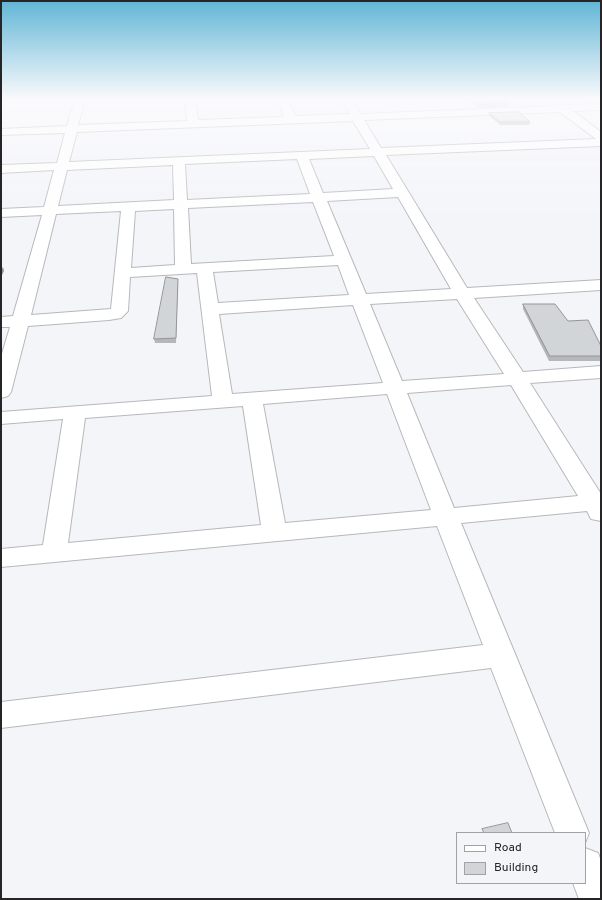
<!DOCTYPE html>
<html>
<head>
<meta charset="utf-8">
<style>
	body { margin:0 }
	#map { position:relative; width:602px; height:900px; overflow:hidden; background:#f4f5f9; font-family:Overpass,sans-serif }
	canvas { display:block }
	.frame { position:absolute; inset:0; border:2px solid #252527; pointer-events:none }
	.legend { position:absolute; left:456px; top:832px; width:130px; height:52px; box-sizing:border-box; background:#f4f5f9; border:1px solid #a1a2a5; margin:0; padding:5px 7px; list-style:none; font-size:12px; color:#252527 }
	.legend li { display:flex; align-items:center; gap:8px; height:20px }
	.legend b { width:20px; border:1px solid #a1a2a5 }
</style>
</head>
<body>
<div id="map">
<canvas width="602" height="900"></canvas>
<div class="frame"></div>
<ul class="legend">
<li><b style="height:5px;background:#fff"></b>Road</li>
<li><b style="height:11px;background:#d2d5d8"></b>Building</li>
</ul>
</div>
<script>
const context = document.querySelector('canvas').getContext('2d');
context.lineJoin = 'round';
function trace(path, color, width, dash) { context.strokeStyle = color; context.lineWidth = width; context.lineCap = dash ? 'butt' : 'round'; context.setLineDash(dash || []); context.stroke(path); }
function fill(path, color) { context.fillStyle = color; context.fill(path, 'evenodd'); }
const minor = new Path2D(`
	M 75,99 L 85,99 L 78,125 L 187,121 L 185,99 L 195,99 L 198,120 L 284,117 L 278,99 L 288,99 L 295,116 L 350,114 L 341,99 L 351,99 L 360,114 L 554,106 L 559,103 L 565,105 L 601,104 L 601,110 L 573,111 L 601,132 L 601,146 L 386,155 L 467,288 L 601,280 L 601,290 L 474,298 L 523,372 L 601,366 L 601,378 L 530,383 L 601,494 L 601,521 L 591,519 L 587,511 L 461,523 L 589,833 L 585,843 L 585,833 L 555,833 L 491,668 L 1,728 L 1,702 L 483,645 L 437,526 L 1,567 L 1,549 L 43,545 L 63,419 L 1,424 L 1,412 L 212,396 L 197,273 L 130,277 L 128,311 L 121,318 L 109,320 L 28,326 L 11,392 L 8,396 L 1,398 L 1,357 L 10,327 L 1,327 L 1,317 L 13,316 L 42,215 L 1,217 L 1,209 L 44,207 L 54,170 L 1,173 L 1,165 L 57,163 L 65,133 L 1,135 L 1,129 L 67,126 ZM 560,112 L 596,139 L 381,148 L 364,120 ZM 353,121 L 370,149 L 69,162 L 77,132 ZM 374,156 L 393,189 L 323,193 L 309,159 ZM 297,159 L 310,194 L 187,200 L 185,164 ZM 173,165 L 174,200 L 58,206 L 67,170 ZM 398,197 L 451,289 L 366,294 L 327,201 ZM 313,202 L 334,256 L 191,264 L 188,208 ZM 174,209 L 175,265 L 131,268 L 135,211 ZM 121,211 L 111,309 L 31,315 L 56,214 ZM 338,265 L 349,295 L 218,303 L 213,272 ZM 457,299 L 504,374 L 402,381 L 370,304 ZM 353,305 L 383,383 L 232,394 L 219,314 ZM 511,385 L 578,496 L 454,508 L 407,393 ZM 387,394 L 431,510 L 285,523 L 263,404 ZM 243,406 L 261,525 L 68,543 L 85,418 Z
	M 585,848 L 598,853 L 601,861 L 601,899 L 579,899 L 573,883 L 585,883 Z`);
trace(minor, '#b6b8bb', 2);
fill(minor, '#fff');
fill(new Path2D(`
	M 467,99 L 506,99 L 510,103 L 510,106 L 478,108 Z
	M 489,113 L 530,122 L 529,125 L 500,125 L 489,116 Z
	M 178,283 L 176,343 L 155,343 L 154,339 Z
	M 523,304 L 601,346 L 601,361 L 549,361 L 523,309 Z`), '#b5b7ba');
fill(new Path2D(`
	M 3,267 L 4,271 L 1,277 L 1,270 Z`), '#939597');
const building = new Path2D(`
	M 472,99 L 506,99 L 510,103 L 478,104 Z
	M 519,112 L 530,122 L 500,122 L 489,113 Z
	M 166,277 L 178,279 L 176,338 L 154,339 Z
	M 523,304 L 555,304 L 568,321 L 588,320 L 601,346 L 601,356 L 550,356 Z
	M 508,823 L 512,833 L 484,833 L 482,829 Z`);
fill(building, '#d2d5d8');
trace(building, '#939597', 1);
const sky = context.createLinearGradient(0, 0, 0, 225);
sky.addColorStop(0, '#61b5d6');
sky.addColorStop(0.44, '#fafafc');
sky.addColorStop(1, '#fafafc00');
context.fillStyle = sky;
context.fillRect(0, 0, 602, 225);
</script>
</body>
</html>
